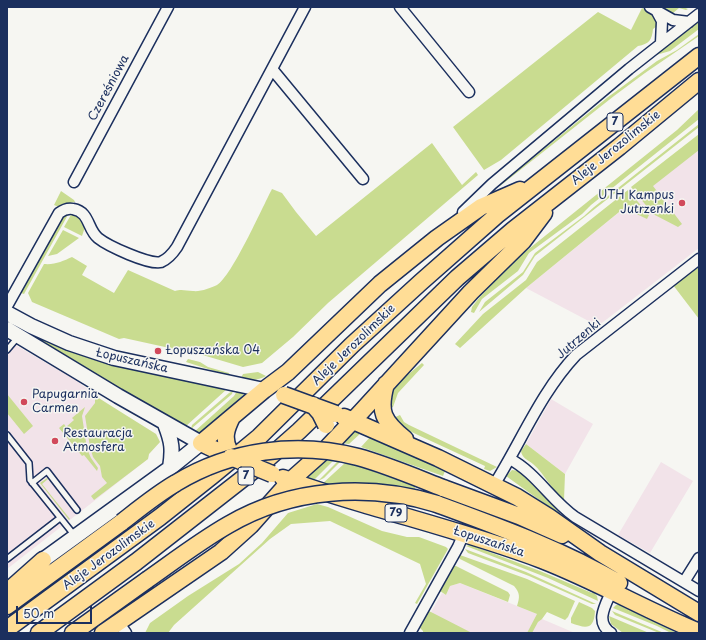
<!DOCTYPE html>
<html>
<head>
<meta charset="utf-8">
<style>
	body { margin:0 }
	#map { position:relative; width:706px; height:640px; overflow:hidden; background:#f6f6f2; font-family:"Playpen Sans",sans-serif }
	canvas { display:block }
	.frame { position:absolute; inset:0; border:8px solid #1b2f5e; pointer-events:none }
	.scale { position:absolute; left:16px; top:606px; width:76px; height:18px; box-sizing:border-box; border:2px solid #1b2f5e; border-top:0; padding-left:5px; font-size:12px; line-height:14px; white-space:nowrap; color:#1b2f5e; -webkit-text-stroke:3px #f6f6f2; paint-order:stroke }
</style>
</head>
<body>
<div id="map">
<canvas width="706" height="640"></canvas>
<div class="frame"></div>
<div class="scale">50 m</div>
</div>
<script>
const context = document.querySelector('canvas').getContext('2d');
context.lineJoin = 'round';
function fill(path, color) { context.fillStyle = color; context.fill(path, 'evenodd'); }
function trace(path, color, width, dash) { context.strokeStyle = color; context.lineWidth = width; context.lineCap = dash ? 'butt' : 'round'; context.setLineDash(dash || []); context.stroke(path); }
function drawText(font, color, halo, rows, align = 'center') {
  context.font = font + ' "Playpen Sans",sans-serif'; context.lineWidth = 3; context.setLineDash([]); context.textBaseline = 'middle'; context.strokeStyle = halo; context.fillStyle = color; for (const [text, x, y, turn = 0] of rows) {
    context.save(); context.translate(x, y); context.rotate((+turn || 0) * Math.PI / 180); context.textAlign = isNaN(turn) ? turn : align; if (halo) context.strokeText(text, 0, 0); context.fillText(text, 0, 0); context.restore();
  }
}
fill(new Path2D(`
	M 699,147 L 699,248 L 598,326 L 526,288 Z
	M 7,340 L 77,381 L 110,406 L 156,434 L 160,442 L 149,454 L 148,459 L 7,569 Z
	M 551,399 L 593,424 L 565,474 L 526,444 Z
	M 661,462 L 693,481 L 650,553 L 618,535 Z
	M 460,583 L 537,614 L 542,619 L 575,633 L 423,633 L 433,613 L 431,612 L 442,593 L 446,595 L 450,586 Z`), '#f2e3e9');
fill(new Path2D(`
	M 659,7 L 683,7 L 688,9 L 686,10 L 679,8 L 672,14 Z
	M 642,8 C 651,13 657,16 657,26 L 653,29 C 652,40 649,44 638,46 L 501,160 L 484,170 L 453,127 L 598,12 L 631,30 Z
	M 699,19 L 699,29 L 670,51 L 656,55 Z
	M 699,34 L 699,36 L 645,73 L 614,96 L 500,186 L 499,184 L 522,165 L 523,166 L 608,97 L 615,92 L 657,61 L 677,50 Z
	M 699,109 L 699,119 L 591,205 L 582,214 L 529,253 L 518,271 L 482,299 L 474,313 L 471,312 L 472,307 L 479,298 L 515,260 L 677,130 Z
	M 699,124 L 699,127 L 535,256 L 523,275 L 479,312 L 485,302 L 523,272 L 535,253 L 584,216 L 594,207 Z
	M 699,134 L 699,150 L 653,186 L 682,224 L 678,227 L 653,214 L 631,187 Z
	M 432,143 L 462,185 L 476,172 L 478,175 L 328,303 L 293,337 L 262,363 L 243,367 L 206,356 L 124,338 L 119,339 L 32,302 L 28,293 L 44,264 C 55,265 63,261 72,257 L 87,266 L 82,275 L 114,293 L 128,270 L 175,291 C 182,289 186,291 193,291 C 200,292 211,288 217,285 C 232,276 262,208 272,189 L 282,193 L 296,212 L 316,236 Z
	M 628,190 L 649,215 L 647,219 L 624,208 L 526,288 L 460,348 L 455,344 L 483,314 L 526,280 L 537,262 Z
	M 61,191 L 74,200 L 75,202 L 63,204 L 59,207 L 54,205 Z
	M 69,213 L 24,294 L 21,293 L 62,217 Z
	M 72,213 L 79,215 L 85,227 L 82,236 L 64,227 Z
	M 63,230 L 79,238 L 57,254 L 48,256 Z
	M 699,267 L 699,319 L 673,285 Z
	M 14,325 L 227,389 L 185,427 Z
	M 188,359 L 200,362 L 208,367 L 229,373 L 230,376 L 186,362 Z
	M 422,363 L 424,365 L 398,393 L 393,407 L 388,409 L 393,387 Z
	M 258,372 L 266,376 C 257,381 251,380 241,378 L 243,374 Z
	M 233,391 L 232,394 L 191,429 L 192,425 L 229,393 Z
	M 237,391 L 245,392 L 244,394 L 200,436 L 194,432 L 234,396 Z
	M 7,394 L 33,426 L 24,434 L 7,413 Z
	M 97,397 L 156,434 L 160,442 L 149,454 L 148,459 L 94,500 L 91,496 L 107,483 L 102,477 L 100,466 L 93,457 L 90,447 L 85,416 L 95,403 L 95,400 Z
	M 85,407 L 82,416 L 87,449 L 91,458 L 98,468 L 97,471 L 84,455 L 82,456 L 59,428 L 64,424 L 66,427 L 74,420 L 72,418 Z
	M 400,415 L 404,422 L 409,425 L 497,467 L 490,471 L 484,469 L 485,466 L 405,429 L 391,419 Z
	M 355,429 L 362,432 L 349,444 L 341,443 Z
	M 371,436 L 445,471 L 443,476 L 361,447 Z
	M 526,444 L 565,474 L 564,500 C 551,490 545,474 533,464 C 528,460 522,458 521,451 Z
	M 325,460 L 333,461 L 313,481 L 305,478 Z
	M 338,461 L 341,461 L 324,478 L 318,481 Z
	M 345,463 L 361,467 L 415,486 L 415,490 L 377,484 L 322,484 Z
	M 512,470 L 518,471 L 521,473 L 560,513 L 559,514 L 506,476 Z
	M 47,478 L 48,479 L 42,484 L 70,519 L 69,520 L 40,483 Z
	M 317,504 L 328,507 L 382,531 L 407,537 L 419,537 L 446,547 L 448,549 L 417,604 L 415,603 L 426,584 L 420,564 L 330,521 L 291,524 L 270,539 L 174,625 L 168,633 L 145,633 L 150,623 L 188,596 L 239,564 L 262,543 L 288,513 Z
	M 469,545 L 476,545 L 476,547 L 540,571 L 592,593 L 593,592 L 597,596 L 598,601 L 548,578 L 466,546 Z
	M 465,549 L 526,572 L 596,604 L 592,604 L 529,576 L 468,553 Z
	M 460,555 L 527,579 L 575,601 L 568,617 L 565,620 L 547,612 L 542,619 L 538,622 L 532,633 L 527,633 L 537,614 L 517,606 C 520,597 520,593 514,586 L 460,559 L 459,557 Z
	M 453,566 L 456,566 L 508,592 L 510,595 L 508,602 L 460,583 L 450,586 L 446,595 L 440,591 Z
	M 579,602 L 592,608 L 595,611 C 594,631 585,628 571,623 L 571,618 Z
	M 621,604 L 621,606 L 677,633 L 671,633 L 657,626 L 613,608 L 616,605 Z
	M 428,611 L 431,612 L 472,633 L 423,633 L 423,631 L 419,627 Z
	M 612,611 L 664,633 L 659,633 L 615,615 Z
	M 609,616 L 649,633 L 623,633 L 611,624 Z`), '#c9dc90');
const service = new Path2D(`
	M 7,350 L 18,337
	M 7,435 L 29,463 L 30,480 L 75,536
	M 32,483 L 47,471 L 77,510
	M 7,559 L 60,518`);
const minor = new Path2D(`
	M 400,7 L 469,92
	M 650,7 L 673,20 L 689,22
	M 656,10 L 662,21 L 661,43
	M 272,69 L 363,179
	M 74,182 L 168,7
	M 463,212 L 492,184 L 629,69 L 699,14
	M 7,306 L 59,213 C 63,210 68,208 73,209 C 90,212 87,229 98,238 C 108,246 149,265 161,262 C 168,259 173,253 177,247 L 305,7
	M 510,459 C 536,473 551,500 575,517 L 699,591
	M 494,485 C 521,442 541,392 576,355 L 699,259
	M 684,582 L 699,558
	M 118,622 L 126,633
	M 410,633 L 458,547 L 464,533
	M 611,633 C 594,622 606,604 612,590`);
const secondary = new Path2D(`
	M 7,313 L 31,326 L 69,343 L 114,358 L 264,390
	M 7,329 L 118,396 L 201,443 L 170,468 L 43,560
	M 165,424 C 172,442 173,449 170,468`);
const primary = new Path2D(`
	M 386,384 C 378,412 383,421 405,439
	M 344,417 L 438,458 L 517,497 L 549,517 L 600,553 L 699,613
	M 229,450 C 223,438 226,429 232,417
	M 224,454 L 201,443 L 264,390 L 288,372 L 380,284 L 437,238 L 481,207 L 520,190
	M 283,478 C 309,488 336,496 363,504 C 423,522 484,538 542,560 C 596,581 646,610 699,632
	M 443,488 L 519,516 L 562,535
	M 437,504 C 499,527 561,549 619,583
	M 7,592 L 43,560
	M 7,606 L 122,522
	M 7,629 L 160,517 L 213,475 L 259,437 L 352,345 L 421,282 L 497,215 L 699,56
	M 39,633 L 136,562 L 264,462 L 299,431 L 457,278 L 513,230 L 619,147 L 699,81
	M 73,633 L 147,580
	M 103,633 L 221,552 L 251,525 L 290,481 L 326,449 L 361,412 L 471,292 L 523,241 L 544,213`);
trace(service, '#1b2f5e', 8);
trace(minor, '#1b2f5e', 13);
trace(secondary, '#1b2f5e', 17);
trace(primary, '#1b2f5e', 19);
trace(service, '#f6f6f2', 5);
trace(minor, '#f6f6f2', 10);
trace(secondary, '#f6f6f2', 14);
trace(primary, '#ffdd96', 16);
const primaryBridge = new Path2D(`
	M 284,395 L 336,414
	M 313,405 L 320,413 L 326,425
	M 231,457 L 272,474
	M 122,522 C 140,508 157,494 176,483 C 230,450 297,441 358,457 C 387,465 415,477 443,488
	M 147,580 C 174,561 200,541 228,525 C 291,488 368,483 437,504`);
trace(primaryBridge, '#1b2f5e', 19, []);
trace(primaryBridge, '#ffdd96', 16);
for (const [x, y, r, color] of [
	[682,203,4,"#d1495b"],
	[158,351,4,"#d1495b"],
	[24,402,4,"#d1495b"],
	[55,441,4,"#d1495b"]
]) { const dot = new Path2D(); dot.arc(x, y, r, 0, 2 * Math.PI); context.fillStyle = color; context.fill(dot); trace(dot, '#f6f6f2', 1.5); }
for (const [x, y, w] of [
	[615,122,16],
	[246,476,16],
	[396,513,22]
]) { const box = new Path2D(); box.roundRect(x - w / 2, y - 9, w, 18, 3); context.fillStyle = '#f6f6f2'; context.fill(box); trace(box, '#1b2f5e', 1); }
drawText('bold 11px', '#1b2f5e', null, [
	["7",615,122],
	["7",246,476],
	["79",396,513]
]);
drawText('12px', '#1b2f5e', '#f6f6f2', [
	["Czereśniowa",109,88,-62],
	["Aleje Jerozolimskie",616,148,-39],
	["Jutrzenki",579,339,-41],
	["Aleje Jerozolimskie",354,345,-44],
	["Łopuszańska",132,361,13],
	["Łopuszańska",489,542,18],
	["Aleje Jerozolimskie",109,555,-36]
]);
drawText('12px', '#1b2f5e', '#f6f6f2', [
	["UTH Kampus",674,196,"right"],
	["Jutrzenki",674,210,"right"],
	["Łopuszańska 04",166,351],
	["Papugarnia",32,395],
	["Carmen",32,409],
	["Restauracja",63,434],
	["Atmosfera",63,448]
], 'left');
</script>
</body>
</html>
